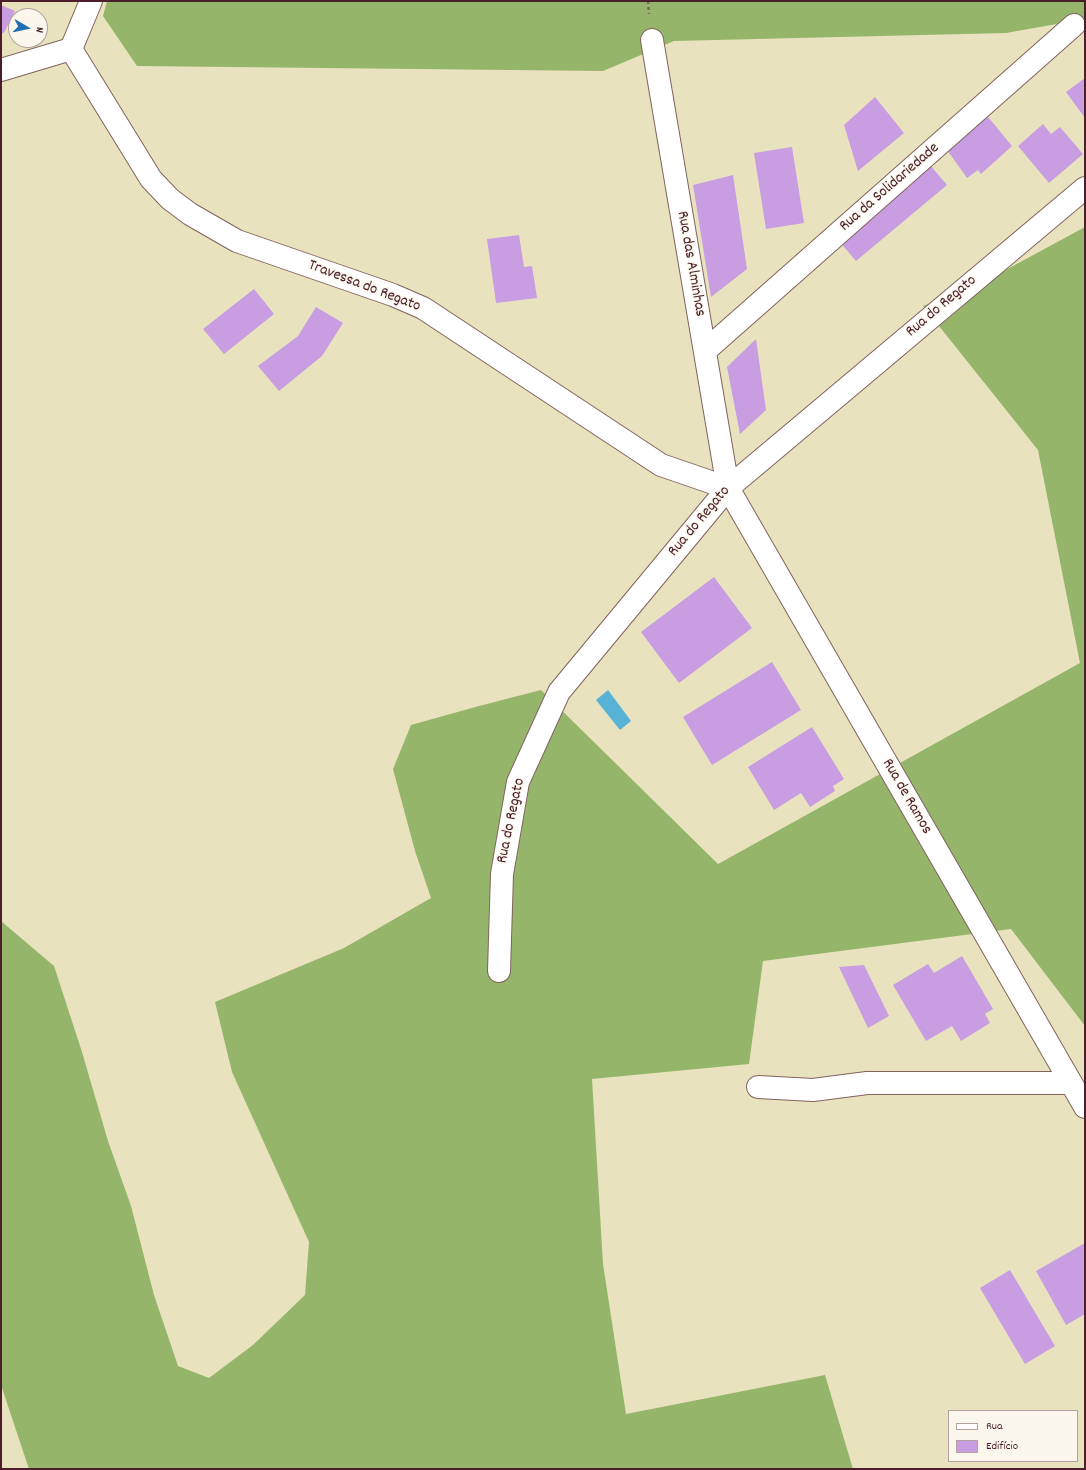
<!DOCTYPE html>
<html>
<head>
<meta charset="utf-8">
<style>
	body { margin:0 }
	#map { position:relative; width:1086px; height:1470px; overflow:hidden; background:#e9e2be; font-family:Dekko,sans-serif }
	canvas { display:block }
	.frame { position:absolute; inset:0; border:2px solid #4a1f2b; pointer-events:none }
	.legend { position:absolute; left:948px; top:1410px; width:130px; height:52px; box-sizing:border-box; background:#fbf7ec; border:1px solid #b4a19f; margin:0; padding:5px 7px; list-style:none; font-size:12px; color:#4a1f2b }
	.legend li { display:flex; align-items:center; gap:8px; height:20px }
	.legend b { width:20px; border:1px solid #b4a19f }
	.north { position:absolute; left:8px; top:8px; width:40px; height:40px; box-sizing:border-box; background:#fbf7ec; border:1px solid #b4a19f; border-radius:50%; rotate:99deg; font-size:11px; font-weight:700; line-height:16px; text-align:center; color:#4a1f2b }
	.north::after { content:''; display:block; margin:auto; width:14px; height:18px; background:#1f6fb2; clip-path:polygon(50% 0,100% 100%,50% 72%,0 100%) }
</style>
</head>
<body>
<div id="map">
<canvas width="1086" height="1470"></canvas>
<div class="frame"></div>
<ul class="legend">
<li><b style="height:5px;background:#fff"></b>Rua</li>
<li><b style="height:11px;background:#c89de2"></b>Edifício</li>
</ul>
<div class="north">N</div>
</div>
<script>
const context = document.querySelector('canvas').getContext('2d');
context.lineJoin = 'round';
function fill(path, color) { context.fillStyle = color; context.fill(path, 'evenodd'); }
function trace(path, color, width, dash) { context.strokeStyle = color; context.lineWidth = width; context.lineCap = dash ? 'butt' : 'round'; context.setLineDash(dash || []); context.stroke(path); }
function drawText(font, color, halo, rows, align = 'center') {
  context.font = font + ' Dekko,sans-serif'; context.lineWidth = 3; context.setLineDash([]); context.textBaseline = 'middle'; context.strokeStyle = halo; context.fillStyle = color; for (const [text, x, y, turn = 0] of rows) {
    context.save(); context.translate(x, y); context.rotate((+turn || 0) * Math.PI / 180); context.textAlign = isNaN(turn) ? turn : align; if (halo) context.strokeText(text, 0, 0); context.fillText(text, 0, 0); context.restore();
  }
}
fill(new Path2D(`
	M 107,1 L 1085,1 L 1085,19 L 1006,33 L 674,41 L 603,71 L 137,66 L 103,16 Z
	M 1085,227 L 1085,1026 L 1011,929 L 763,961 L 749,1064 L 592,1079 L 603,1264 L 626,1414 L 825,1375 L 853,1469 L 29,1469 L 1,1385 L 1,921 L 54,966 L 82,1052 L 108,1141 L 131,1206 L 154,1295 L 178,1366 L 209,1378 L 253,1345 L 305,1295 L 309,1242 L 232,1072 L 215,1002 L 344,948 L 431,898 L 415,851 L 393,769 L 411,725 L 479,706 L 541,690 L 718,864 L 1080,663 L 1038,450 L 923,306 L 989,279 Z`), '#95b66a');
fill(new Path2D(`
	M 608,690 L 631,721 L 620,730 L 596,700 Z`), '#57b2d5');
fill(new Path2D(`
	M 1,5 L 15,11 L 5,31 L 1,35 Z
	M 1085,78 L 1085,118 L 1066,92 Z
	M 875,97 L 904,133 L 858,171 L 844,125 Z
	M 984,112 L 1012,146 L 981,174 L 978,170 L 967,178 L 945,147 Z
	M 1043,124 L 1051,134 L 1060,127 L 1083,154 L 1049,183 L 1018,146 Z
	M 792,147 L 804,223 L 766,229 L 754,153 Z
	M 930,165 L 947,185 L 856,261 L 839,241 Z
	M 733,175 L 747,269 L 711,297 L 693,185 Z
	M 519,235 L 524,267 L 532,266 L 537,298 L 496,303 L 487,239 Z
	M 254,289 L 274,314 L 224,354 L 203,329 Z
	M 316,307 L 343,323 L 322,356 L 279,391 L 258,366 L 298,336 Z
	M 756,339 L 766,410 L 740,434 L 727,367 Z
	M 714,577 L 752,628 L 679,683 L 641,632 Z
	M 772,662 L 801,710 L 712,765 L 683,717 Z
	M 812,727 L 844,779 L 833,786 L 835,791 L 810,807 L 801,793 L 774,810 L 748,767 Z
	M 962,956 L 993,1009 L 985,1014 L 990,1023 L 961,1041 L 952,1026 L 926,1041 L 893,985 L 928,964 L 934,973 Z
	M 864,965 L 889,1016 L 868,1028 L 839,967 Z
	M 1085,1243 L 1085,1314 L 1066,1325 L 1036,1271 Z
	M 1010,1270 L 1055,1346 L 1025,1364 L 980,1288 Z`), '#c89de2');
const minor = new Path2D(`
	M 652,40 L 728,488 L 1085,1107
	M 71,49 L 151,179 L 170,199 L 190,214 L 237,241 L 393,295 L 423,308 L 661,465 L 728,488
	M 1,70 L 71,49 L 91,1
	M 705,351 L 1074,25
	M 499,971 L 502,874 L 518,782 L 559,692 L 728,488 L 1085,188
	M 758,1087 L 813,1090 L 867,1083 L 1071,1083`);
trace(minor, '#82635e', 24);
trace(new Path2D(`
	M 648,1 L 649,14`), '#82635e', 2.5, [3, 3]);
trace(minor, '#fff', 22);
drawText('16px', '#4a1f2b', '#fbf7ec', [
	["Rua da Solidariedade",890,188,-41],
	["Rua das Alminhas",690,264,80],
	["Travessa do Regato",364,287,21],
	["Rua do Regato",942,307,-40],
	["Rua do Regato",700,522,-50],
	["Rua de Ramos",906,797,60],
	["Rua do Regato",512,821,-78]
]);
</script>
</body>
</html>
